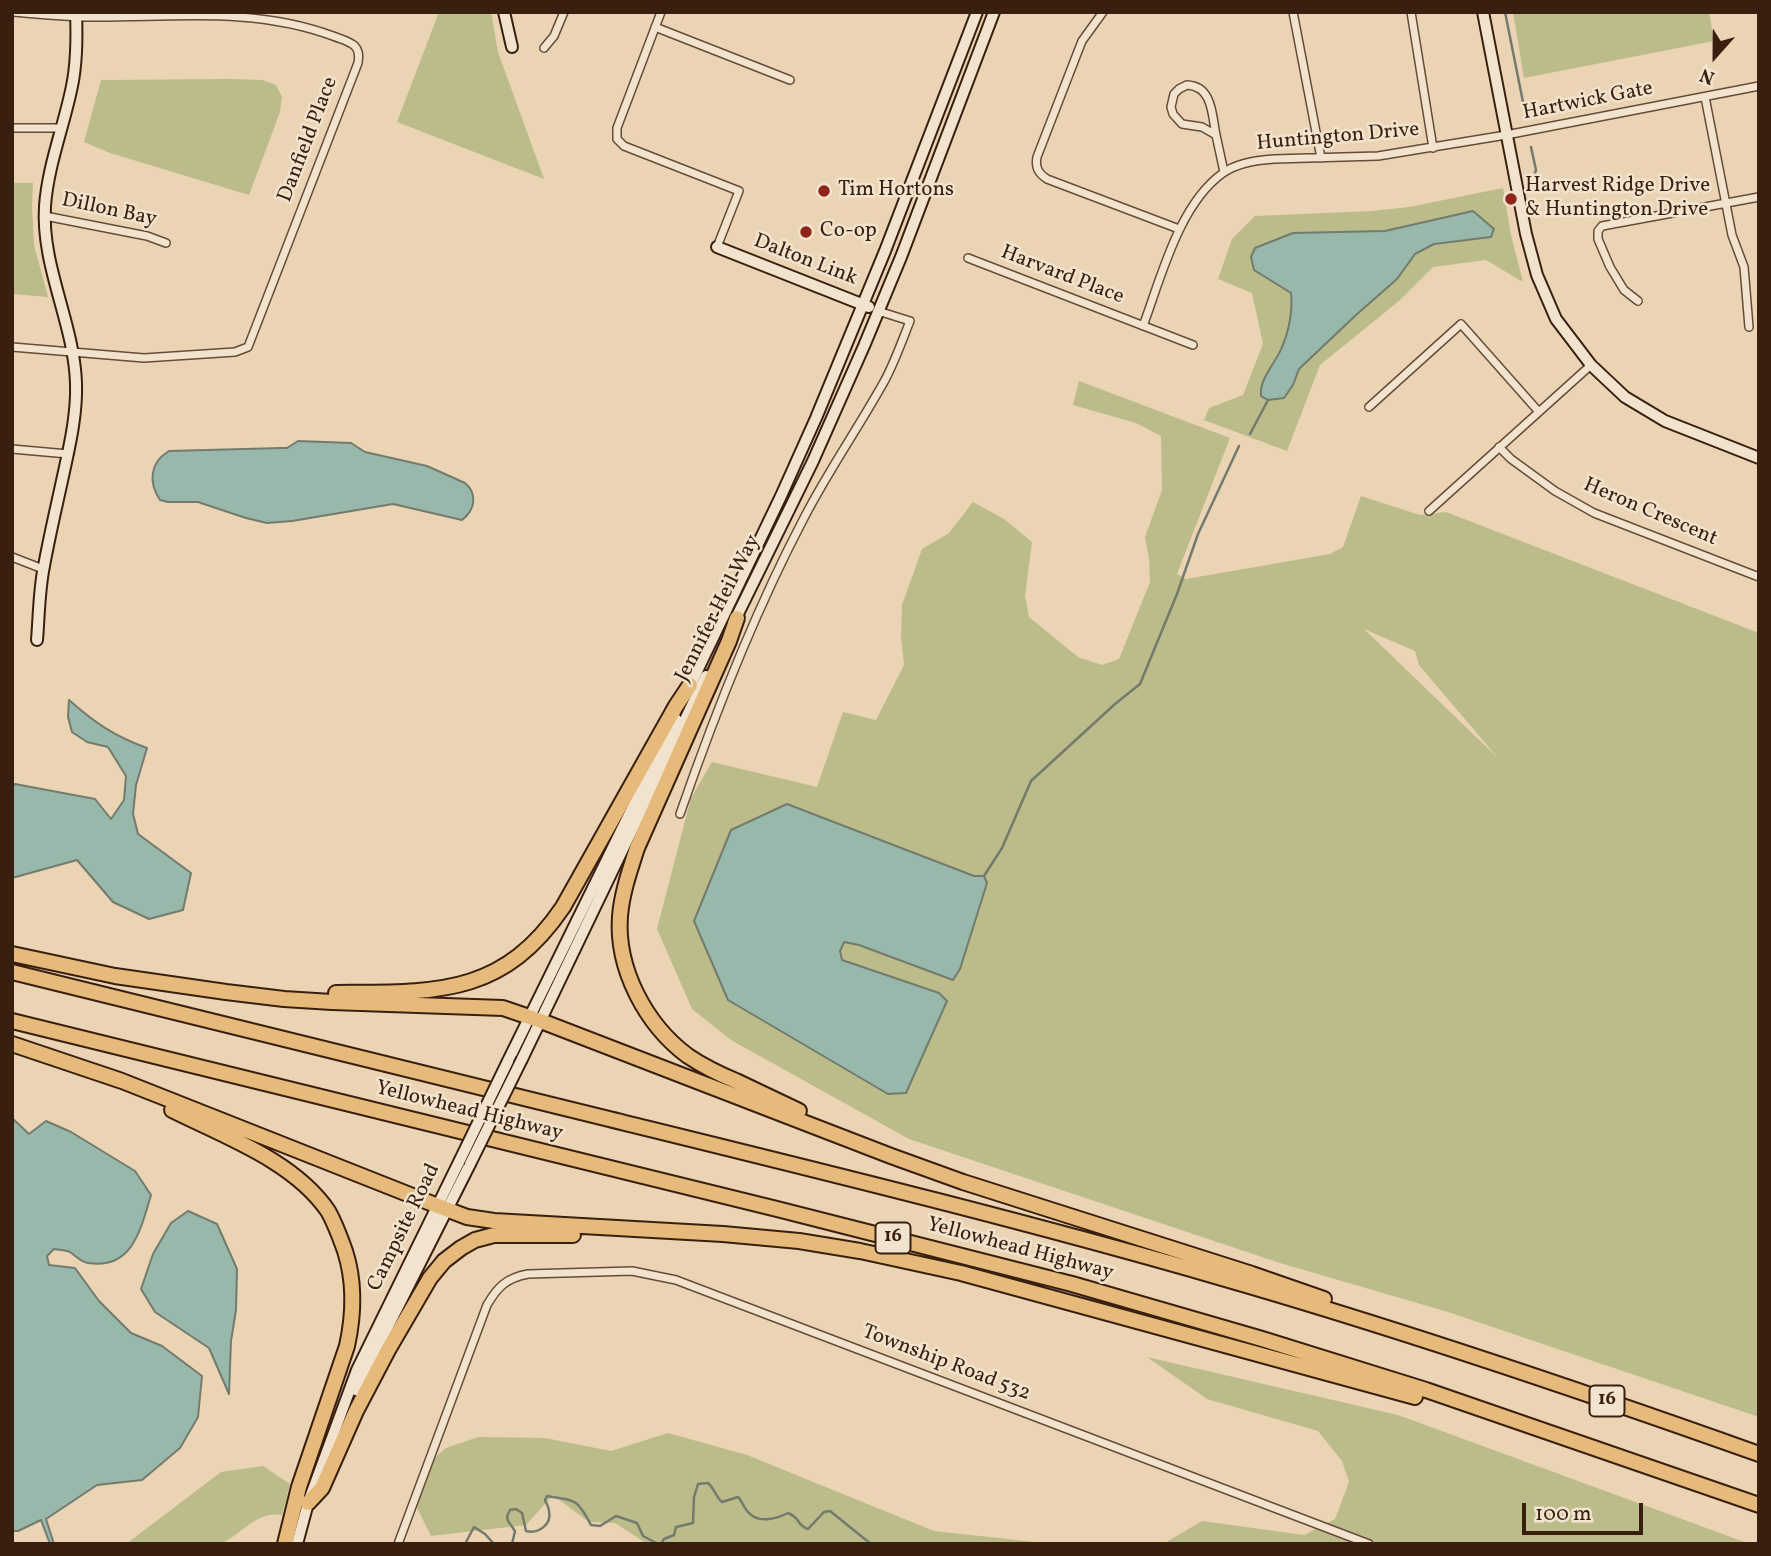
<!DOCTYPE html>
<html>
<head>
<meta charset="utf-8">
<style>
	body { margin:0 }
	#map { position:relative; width:1771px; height:1556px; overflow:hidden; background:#ebd4b3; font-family:Vollkorn,serif }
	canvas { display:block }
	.frame { position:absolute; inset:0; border:14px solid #391f0f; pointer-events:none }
	.north { position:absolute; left:1680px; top:21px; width:70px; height:70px; -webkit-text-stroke:5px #f2e3ce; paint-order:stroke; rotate:201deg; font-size:19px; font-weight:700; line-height:28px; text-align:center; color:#391f0f }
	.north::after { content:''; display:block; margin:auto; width:24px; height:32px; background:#391f0f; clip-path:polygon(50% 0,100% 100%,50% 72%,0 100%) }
	.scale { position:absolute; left:1522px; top:1503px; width:121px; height:32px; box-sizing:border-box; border:4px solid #391f0f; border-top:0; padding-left:9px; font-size:21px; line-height:24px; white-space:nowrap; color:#391f0f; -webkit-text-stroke:5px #f2e3ce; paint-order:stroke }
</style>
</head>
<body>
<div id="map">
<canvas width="1771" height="1556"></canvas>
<div class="frame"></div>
<div class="north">N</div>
<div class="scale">100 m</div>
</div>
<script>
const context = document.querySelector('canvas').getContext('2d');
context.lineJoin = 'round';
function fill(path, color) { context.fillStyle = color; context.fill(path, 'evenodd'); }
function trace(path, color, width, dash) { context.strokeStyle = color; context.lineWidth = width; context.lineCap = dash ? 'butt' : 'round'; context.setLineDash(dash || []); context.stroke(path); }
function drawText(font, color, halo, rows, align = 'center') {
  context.font = font + ' Vollkorn,serif'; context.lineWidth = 5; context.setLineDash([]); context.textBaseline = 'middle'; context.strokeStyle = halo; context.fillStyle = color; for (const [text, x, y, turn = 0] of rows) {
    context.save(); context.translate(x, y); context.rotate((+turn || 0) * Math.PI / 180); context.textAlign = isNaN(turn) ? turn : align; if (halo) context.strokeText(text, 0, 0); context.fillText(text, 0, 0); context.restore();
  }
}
fill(new Path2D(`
	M 439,12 L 491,12 L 498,52 L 544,179 L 397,122 Z
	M 1513,12 L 1709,12 L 1714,41 L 1524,78 Z
	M 231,79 L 262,80 L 276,85 L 282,97 L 280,112 L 249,195 L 110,153 L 84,142 L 101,80 Z
	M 12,183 L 33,183 L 32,208 L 34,245 L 48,297 L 12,294 Z
	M 1503,188 L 1511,235 L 1523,282 L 1486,260 L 1433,267 L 1399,301 L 1320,365 L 1287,451 L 1204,420 L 1209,408 L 1243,395 L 1263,344 L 1252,293 L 1218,279 L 1232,239 L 1255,216 L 1372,211 L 1409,207 Z
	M 1079,381 L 1230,438 L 1177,574 L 1186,579 L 1330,554 L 1343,547 L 1361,496 L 1420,515 L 1446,512 L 1759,633 L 1759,1417 L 1448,1312 L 1280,1263 L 909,1139 L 731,1040 L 692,1009 L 657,929 L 691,798 L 712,762 L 817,787 L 843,712 L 876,720 L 904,665 L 901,638 L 902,605 L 922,549 L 949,533 L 973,502 L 1004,519 L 1032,542 L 1025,596 L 1029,617 L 1078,657 L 1102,665 L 1119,659 L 1150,582 L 1149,558 L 1145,537 L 1162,490 L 1161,436 L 1136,423 L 1073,405 ZM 1364,629 L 1415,651 L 1419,665 L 1497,757 ZM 974,876 L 984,876 L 987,883 L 960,969 L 953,980 L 859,945 L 844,942 L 840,951 L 841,960 L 939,993 L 694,921 Z
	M 1147,1357 L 1398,1415 L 1750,1544 L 1163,1544 L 1202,1521 L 1304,1535 L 1335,1519 L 1349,1482 L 1342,1461 L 1318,1431 L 1207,1399 Z
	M 668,1433 L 747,1455 L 934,1531 L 1054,1544 L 647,1544 L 615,1523 L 589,1522 L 553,1495 L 526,1525 L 431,1536 L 417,1508 L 419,1483 L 425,1466 L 446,1448 L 478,1437 L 545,1438 L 611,1451 Z
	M 263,1466 L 290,1484 L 282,1515 C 257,1511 244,1532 224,1542 C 215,1547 142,1544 126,1544 L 221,1472 Z`), '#bbbc8a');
const water = new Path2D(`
	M 1473,211 L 1494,229 L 1491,237 L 1434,244 L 1415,254 L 1397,279 L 1356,315 L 1299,369 L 1293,385 L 1284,398 L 1268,400 L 1261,396 C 1259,378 1276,363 1282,347 C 1289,331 1293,310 1291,293 L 1254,270 L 1251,257 L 1255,248 L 1293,233 L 1385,231 Z
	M 298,441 L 351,443 L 365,452 L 427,466 L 465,483 C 478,494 475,510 462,520 L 393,504 L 292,521 L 267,523 L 246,518 L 198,502 L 168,502 L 160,500 C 148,482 150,462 169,451 L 282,448 L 287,448 Z
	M 69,700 C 95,723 114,736 147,748 L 136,785 L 133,814 L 138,834 L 191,873 L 183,910 L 149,919 L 113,902 L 77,860 L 12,878 L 12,787 L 15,784 L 95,799 L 111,819 L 124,800 L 126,776 L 108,747 L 87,742 L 72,732 L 68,717 Z
	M 787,804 L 974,876 L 984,876 L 987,883 L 960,969 L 953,980 L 859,945 L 844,942 L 840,951 L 842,960 L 939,993 L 947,1001 L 906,1093 L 888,1094 L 728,1000 L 694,921 L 731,830 Z
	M 12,1118 L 29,1134 L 46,1121 L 71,1132 L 135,1171 L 151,1195 C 141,1228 133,1270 88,1263 C 81,1262 76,1256 70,1252 C 65,1250 59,1250 54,1249 L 47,1256 L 49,1265 L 75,1268 L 99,1301 L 131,1333 L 162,1346 L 202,1376 L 198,1417 L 180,1448 L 142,1480 L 97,1485 L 46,1519 L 54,1544 L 50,1544 L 41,1520 L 18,1531 L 12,1531 Z
	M 188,1211 L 217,1224 L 237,1269 L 236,1310 L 231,1341 L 229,1394 L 209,1348 L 155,1312 L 141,1289 L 153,1254 L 171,1223 Z`);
fill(water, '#98b8ac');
trace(water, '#727b6d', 2);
trace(new Path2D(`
	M 1505,12 L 1525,112
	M 1531,147 L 1536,170 L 1534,176
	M 1250,434 L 1268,400
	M 984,876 L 1002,848 L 1031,781 L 1115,704 L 1140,684 L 1177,594 L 1198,534 L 1239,446
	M 465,1544 L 474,1527 L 485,1534 L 494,1544
	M 512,1544 L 515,1531 L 508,1521 L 507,1516 L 510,1510 L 516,1509 L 522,1513 L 526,1531 C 538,1534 552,1525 549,1511 C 549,1507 546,1503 545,1500 L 547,1496 C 576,1501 577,1498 591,1525 L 600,1526 L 616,1516 L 637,1523 L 643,1536 L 658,1544
	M 661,1544 L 664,1539 L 674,1535 L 676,1527 L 693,1523 L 694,1497 L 698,1484 L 708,1483 C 714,1488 716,1497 722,1502 L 738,1497 C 742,1501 744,1508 748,1512 C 758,1524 776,1519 788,1513 C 801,1518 796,1525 808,1529 L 824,1512 L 830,1511 L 871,1544`), '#727b6d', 2.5);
const street = new Path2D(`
	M 12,12 C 37,14 63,17 88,17 C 171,18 252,6 333,36 C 348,42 362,43 358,63 L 248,347 L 235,352 L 144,358 L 12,347
	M 661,12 L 617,128 L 617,139 L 624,146 L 739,191 L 717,247
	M 1103,12 L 1082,41 L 1037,157 C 1035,167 1038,173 1047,179 L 1179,229
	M 1293,12 L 1321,158
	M 1411,12 L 1433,148
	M 655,27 L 790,80
	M 544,48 L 554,36 L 564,12
	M 1187,85 C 1213,86 1212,116 1216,135 L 1202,127 L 1182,124 L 1173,114 L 1171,107 L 1174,94 L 1179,89 Z
	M 1705,97 L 1732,235 L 1744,267 L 1749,327
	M 12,128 L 61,128
	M 1216,135 L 1224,172
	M 45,216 L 147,236 L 166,243
	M 968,258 L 1193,345
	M 1638,301 L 1624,290 L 1610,267 L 1598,239 L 1598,231 L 1602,226 L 1759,197
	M 1143,326 C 1161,278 1179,204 1223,173 C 1237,163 1257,160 1274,159 L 1378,156 L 1506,135 L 1759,86
	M 1369,407 L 1461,324 L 1539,412
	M 1499,447 L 1511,459 L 1555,491 L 1594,513 L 1759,577
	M 12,449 L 68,454
	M 1429,511 L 1591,365
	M 12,557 L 43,569
	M 680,814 C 715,713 754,613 804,518 C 828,471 859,427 885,380 C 895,361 902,341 910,321 L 878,311
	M 398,1544 L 487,1305 C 498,1286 507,1278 528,1274 L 632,1271 L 676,1280 L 1369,1544`);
const secondary = new Path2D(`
	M 504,12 L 512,47
	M 1483,12 L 1526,234 L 1537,275 L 1556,319 L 1591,365 L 1625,397 L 1665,421 L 1759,458
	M 717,247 L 869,307
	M 733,624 L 813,461 L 864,346 L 901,257 L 994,12
	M 37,640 C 39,616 39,590 44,566 C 50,533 58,500 65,467 C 71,440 77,411 76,383 C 74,323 41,266 45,206 C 48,165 64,126 72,86 C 77,62 77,37 76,12
	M 687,692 L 781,496 L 816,418 L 885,251 L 977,12
	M 522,1059 L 706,676
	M 508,1061 L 676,719
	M 356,1390 L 470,1164
	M 297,1544 L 308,1503 L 357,1370 L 459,1162`);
const highway = new Path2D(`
	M 737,618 L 729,641 L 637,848 C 630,870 622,892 620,916 C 616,969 646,1025 688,1056 C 703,1066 719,1074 736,1081 C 757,1091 778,1101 799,1111
	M 12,954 L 115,976 L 226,992 L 284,999 L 332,1002 L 503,1008 L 541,1021 L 891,1156 L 963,1182 L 1252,1274 L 1324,1299
	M 12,972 C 210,1021 407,1069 605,1118 C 812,1169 1018,1219 1222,1278 C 1403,1330 1582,1391 1759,1454
	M 336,993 C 435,992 502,997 563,907 L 676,706 L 690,685
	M 12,1021 L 777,1209 L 1072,1284 L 1262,1339 L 1426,1390 L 1759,1505
	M 12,1044 L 122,1081 L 438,1206 L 467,1217 L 494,1221 L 723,1234 L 799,1241 L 860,1251 L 961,1273 L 1415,1397
	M 172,1110 C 224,1136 294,1161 328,1211 C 335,1223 340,1237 345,1251 C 355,1282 354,1314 347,1346 L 299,1487 L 285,1544
	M 308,1503 L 322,1488 L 356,1411 L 388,1350 L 430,1278 L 444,1261 L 461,1248 L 475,1240 L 494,1235 L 573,1235`);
trace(street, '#664c38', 10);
trace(secondary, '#391f0f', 14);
trace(highway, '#391f0f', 18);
trace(street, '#f2e3ce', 7);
trace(secondary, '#f2e3ce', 10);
trace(highway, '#e6ba7a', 14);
const secondaryBridge = new Path2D(`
	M 459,1162 L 508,1061
	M 470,1164 L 522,1059`);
trace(secondaryBridge, '#391f0f', 14, []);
trace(secondaryBridge, '#f2e3ce', 10);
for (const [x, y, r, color] of [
	[824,191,7,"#8f2418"],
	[1511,199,7,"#8f2418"],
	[806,232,7,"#8f2418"]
]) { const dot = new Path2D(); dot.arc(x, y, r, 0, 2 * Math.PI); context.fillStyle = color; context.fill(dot); trace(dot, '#f2e3ce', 2.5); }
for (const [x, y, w] of [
	[893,1238,35],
	[1607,1401,35]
]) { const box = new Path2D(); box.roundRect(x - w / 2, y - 15.5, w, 31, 5); context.fillStyle = '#f2e3ce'; context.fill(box); trace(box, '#391f0f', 2); }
drawText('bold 19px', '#391f0f', null, [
	["16",893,1238],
	["16",1607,1401]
]);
drawText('21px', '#391f0f', '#f2e3ce', [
	["Hartwick Gate",1588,102,-11],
	["Huntington Drive",1338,138,-5],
	["Danfield Place",309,140,-69],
	["Dillon Bay",109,211,12],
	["Dalton Link",805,261,21],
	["Harvard Place",1062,276,21],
	["Heron Crescent",1650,513,23],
	["Jennifer Heil Way",719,609,-63],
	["Yellowhead Highway",469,1112,14],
	["Campsite Road",405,1228,-64],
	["Yellowhead Highway",1020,1250,15],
	["Township Road 532",946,1364,21]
]);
drawText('21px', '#391f0f', '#f2e3ce', [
	["Harvest Ridge Drive",1525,187],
	["& Huntington Drive",1525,211],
	["Tim Hortons",838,191],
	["Co-op",820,232]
], 'left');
</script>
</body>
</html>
